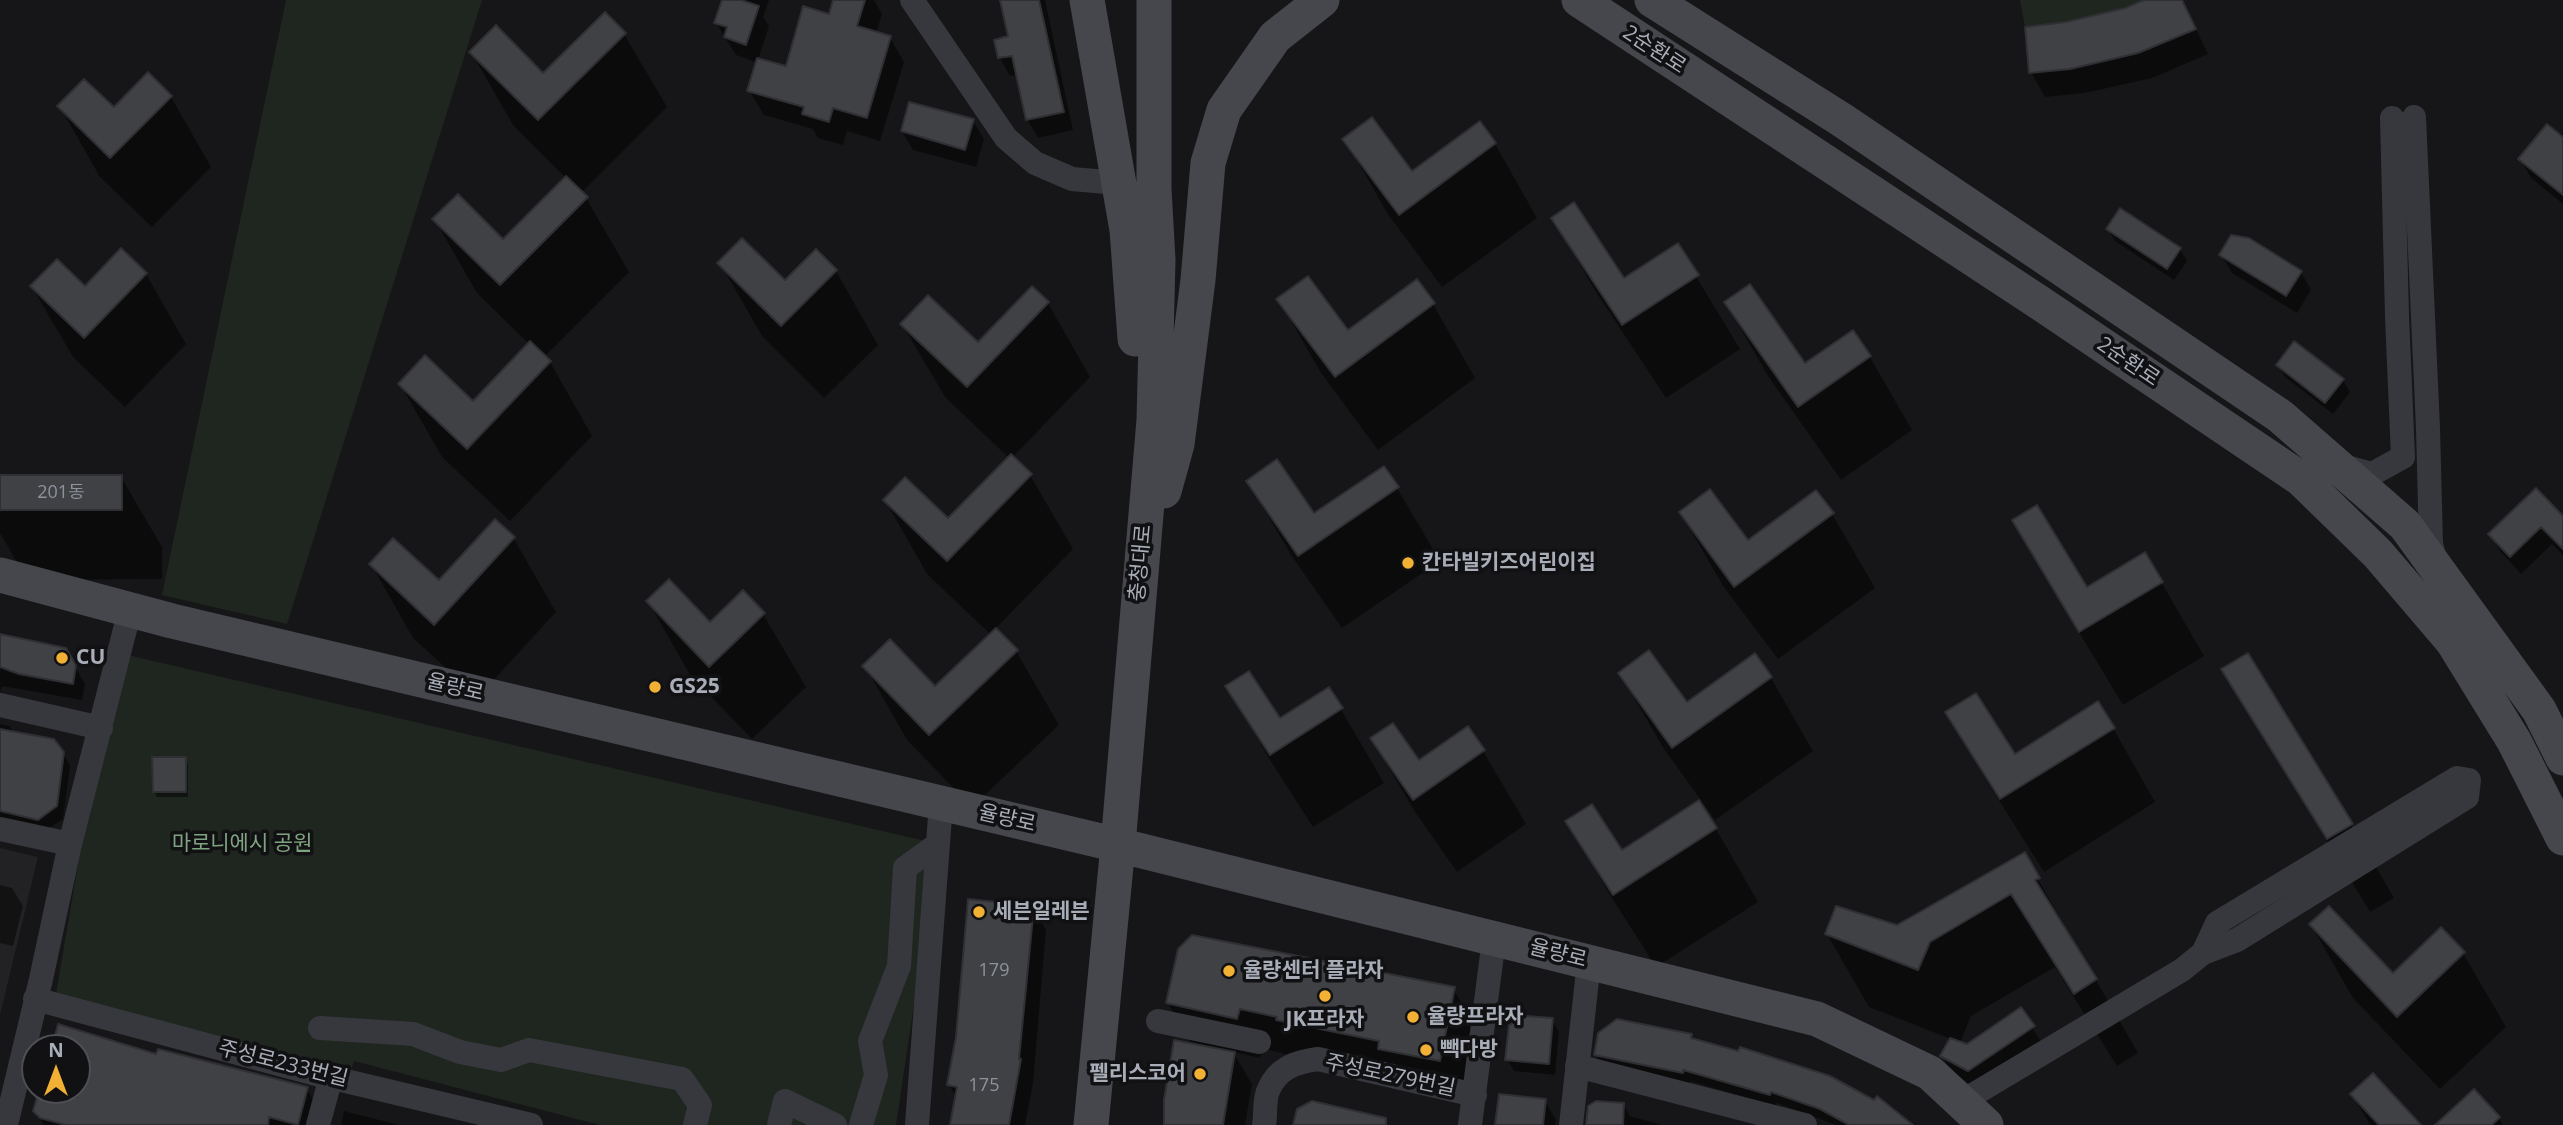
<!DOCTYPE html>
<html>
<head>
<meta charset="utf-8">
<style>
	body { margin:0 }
	#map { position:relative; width:2563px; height:1125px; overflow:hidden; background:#161618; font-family:"Open Sans",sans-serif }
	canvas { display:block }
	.north { position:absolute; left:21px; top:1034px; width:70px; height:70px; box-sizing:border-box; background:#111113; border:2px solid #4d4f55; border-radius:50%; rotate:0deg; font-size:19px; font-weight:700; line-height:28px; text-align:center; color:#a8adb8 }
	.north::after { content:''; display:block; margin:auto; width:24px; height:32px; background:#f2b134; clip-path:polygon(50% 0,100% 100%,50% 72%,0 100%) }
</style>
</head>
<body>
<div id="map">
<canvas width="2563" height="1125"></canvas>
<div class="north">N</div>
</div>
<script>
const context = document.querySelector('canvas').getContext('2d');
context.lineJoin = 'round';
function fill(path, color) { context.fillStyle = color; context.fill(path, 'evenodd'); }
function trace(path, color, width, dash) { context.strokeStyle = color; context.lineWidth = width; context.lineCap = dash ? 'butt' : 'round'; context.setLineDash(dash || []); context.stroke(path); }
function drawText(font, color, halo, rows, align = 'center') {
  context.font = font + ' "Open Sans","Noto Sans KR",sans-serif'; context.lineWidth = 7; context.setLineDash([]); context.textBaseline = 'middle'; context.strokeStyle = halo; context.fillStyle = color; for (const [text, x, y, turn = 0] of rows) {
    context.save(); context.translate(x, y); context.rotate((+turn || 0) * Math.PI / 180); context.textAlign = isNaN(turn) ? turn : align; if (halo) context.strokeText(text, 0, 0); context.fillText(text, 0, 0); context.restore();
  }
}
fill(new Path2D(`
	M 0,848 L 38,857 L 0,1015 Z`), '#222225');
fill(new Path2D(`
	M 286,0 L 482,0 L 287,624 L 162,595 Z
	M 2020,0 L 2144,0 C 2106,15 2066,23 2025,27 Z
	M 119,653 L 938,844 L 896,1125 L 600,1125 L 354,1061 L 351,1070 L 56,994 L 101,728 Z`), '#1e261f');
fill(new Path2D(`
	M 723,0 L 769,0 L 763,17 L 769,26 L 758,60 L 787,68 L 830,16 L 835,0 L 874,0 L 882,14 L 876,34 L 890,38 L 904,62 L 880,141 L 847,131 L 843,145 L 818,138 L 813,129 L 764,115 L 749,90 L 758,63 L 736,55 L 716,23 Z
	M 1002,0 L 1045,0 L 1073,130 L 1038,138 L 1027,119 L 1018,75 L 1010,76 L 1000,58 L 1010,38 Z
	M 2149,0 L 2182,0 L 2208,54 L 2152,78 L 2085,93 L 2045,97 L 2031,72 L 2066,24 L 2126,9 Z
	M 624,34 L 667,107 L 581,193 L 586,198 L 629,272 L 544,357 L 550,362 L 592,436 L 510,521 L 442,457 L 400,384 L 473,403 L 529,344 L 477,293 L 435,220 L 503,242 L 566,178 L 513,125 L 471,52 L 543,75 Z
	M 171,97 L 211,167 L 152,227 L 100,177 L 60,107 L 114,110 Z
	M 973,121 L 984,139 L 976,167 L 913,150 L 902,131 Z
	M 1480,124 L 1495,144 L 1537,218 L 1442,287 L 1387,213 L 1345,139 L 1412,174 Z
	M 2563,133 L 2563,204 L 2531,178 L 2520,159 Z
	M 1553,218 L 1624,280 L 1677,245 L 1740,349 L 1666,398 L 1596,292 Z
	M 2108,229 L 2180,249 L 2187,261 L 2174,280 L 2115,241 Z
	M 2221,255 L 2301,272 L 2311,290 L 2297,313 L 2232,273 Z
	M 720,263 L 785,283 L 836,271 L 878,345 L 824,398 L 762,336 Z
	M 146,274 L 186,344 L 125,407 L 73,357 L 32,287 L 85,288 Z
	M 1416,282 L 1433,304 L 1475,378 L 1378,450 L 1321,373 L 1279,300 L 1348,332 Z
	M 1048,303 L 1090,377 L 1012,458 L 1030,475 L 1073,549 L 995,629 L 1016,651 L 1059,725 L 972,807 L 907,740 L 865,666 L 935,688 L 991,635 L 927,574 L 885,500 L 948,520 L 1009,458 L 945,397 L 902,324 L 978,345 Z
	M 1726,303 L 1805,365 L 1870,357 L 1912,430 L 1841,480 L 1768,376 Z
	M 2278,365 L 2343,380 L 2350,392 L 2333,414 L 2285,377 Z
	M 0,477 L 121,477 L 162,547 L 162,579 L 27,580 L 0,533 Z
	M 1248,481 L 1314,516 L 1397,488 L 1440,561 L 1342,628 L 1291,555 Z
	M 1816,493 L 1832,514 L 1875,588 L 1778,659 L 1723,586 L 1681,513 L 1748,543 Z
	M 2563,518 L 2563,555 L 2552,544 L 2521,574 L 2501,552 L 2490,534 Z
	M 495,521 L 514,539 L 556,612 L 478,697 L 413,638 L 371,564 L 439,582 Z
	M 2145,554 L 2204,656 L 2123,705 L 2056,594 L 2086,589 Z
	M 648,601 L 710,624 L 763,614 L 806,687 L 752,739 L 690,675 Z
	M 0,636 L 65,649 L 85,684 L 82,700 L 2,686 L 0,692 Z
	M 2224,670 L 2351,824 L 2394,898 L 2370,912 Z
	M 1620,673 L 1687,704 L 1771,678 L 1813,751 L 1715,820 L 1662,746 Z
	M 1228,686 L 1279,721 L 1329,689 L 1384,783 L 1313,827 L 1270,760 Z
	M 1947,713 L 2014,756 L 2113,728 L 2155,802 L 2044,872 L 1990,786 Z
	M 0,724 L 10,726 L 14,734 L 63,753 L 70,766 L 63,819 L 45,831 L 0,824 Z
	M 1372,739 L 1419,763 L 1483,751 L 1526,824 L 1457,872 L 1415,812 Z
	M 185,759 L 188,764 L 188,797 L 157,797 L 154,792 Z
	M 1568,822 L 1621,853 L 1716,829 L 1758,902 L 1656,967 L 1610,895 Z
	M 2024,855 L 2138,1053 L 2117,1066 L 2055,967 L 1971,1016 L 1960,1043 L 1967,1046 L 2021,1010 L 2044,1046 L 1979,1089 L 1953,1074 L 1942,1056 L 1951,1039 L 1869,1007 L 1827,934 L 1897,927 Z
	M 0,885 L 12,888 L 23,906 L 13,946 L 0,943 Z
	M 1033,907 L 1046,930 L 1033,1083 L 1025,1125 L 952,1125 L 957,1098 L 949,1085 Z
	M 2311,925 L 2393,976 L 2463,953 L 2506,1027 L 2440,1089 L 2353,998 Z
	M 1453,988 L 1476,1028 L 1462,1100 L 1262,1048 L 1260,1058 L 1233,1052 L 1252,1084 L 1245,1125 L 1166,1125 L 1192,1045 L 1168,1003 Z
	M 1552,1020 L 1559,1032 L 1555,1075 L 1514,1071 L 1507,1059 Z
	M 50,1035 L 307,1089 L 314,1101 L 308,1125 L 44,1125 L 35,1110 L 41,1090 L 77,1090 L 77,1048 L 47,1048 Z
	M 1691,1036 L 1693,1040 L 1910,1125 L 1836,1125 L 1777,1103 L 1776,1106 L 1690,1081 L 1689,1084 L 1603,1067 L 1596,1055 Z
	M 2352,1094 L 2419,1125 L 2370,1125 Z
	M 1545,1101 L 1556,1120 L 1555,1125 L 1496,1125 Z
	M 1623,1104 L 1630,1116 L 1661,1125 L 1587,1125 Z
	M 344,1111 L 399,1125 L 341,1125 Z
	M 2499,1118 L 2503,1125 L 2438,1125 Z`), '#0007');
const building = new Path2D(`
	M 722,0 L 741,0 L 759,6 L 746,45 L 724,37 L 727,27 L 714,23 Z
	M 833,0 L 865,0 L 857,26 L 891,36 L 867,118 L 833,108 L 829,122 L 802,114 L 804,107 L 747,91 L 757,58 L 786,66 L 803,6 L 829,14 Z
	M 1000,0 L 1039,0 L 1064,112 L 1026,120 L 1012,56 L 998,58 L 994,40 L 1008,36 Z
	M 2144,0 L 2182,0 L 2196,29 L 2138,53 L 2070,69 L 2029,73 L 2025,27 L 2066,22 L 2125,8 Z
	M 605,12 L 626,33 L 538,120 L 469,52 L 496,25 L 543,73 Z
	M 148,72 L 172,96 L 110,158 L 57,106 L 84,79 L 114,107 Z
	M 909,102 L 974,119 L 965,150 L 901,131 Z
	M 1372,117 L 1412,171 L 1480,121 L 1496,143 L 1399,215 L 1342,139 Z
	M 2547,124 L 2563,137 L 2563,195 L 2518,159 Z
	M 566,176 L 588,197 L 500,285 L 432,219 L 458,194 L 503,239 Z
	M 1574,202 L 1624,278 L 1678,243 L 1699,275 L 1622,325 L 1551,218 Z
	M 2120,208 L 2181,248 L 2167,269 L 2106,229 Z
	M 2231,235 L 2249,238 L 2302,271 L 2286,296 L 2219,255 Z
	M 742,238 L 785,280 L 816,249 L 837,270 L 781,326 L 717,263 Z
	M 121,248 L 147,273 L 84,338 L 30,286 L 57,259 L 85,286 Z
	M 1308,276 L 1348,330 L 1417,279 L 1435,303 L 1335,377 L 1276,299 Z
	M 1750,284 L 1805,363 L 1853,330 L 1871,356 L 1798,407 L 1724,302 Z
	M 1032,286 L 1049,302 L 967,387 L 900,324 L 928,295 L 978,342 Z
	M 530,341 L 551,361 L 467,449 L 398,384 L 425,355 L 473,401 Z
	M 2294,341 L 2344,379 L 2325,403 L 2276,365 Z
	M 1011,454 L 1032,474 L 947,561 L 883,500 L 905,477 L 948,518 Z
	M 1277,459 L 1314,513 L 1384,466 L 1399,487 L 1298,556 L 1246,481 Z
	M 0,475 L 122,475 L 122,510 L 0,510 Z
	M 2536,488 L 2563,516 L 2563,549 L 2541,527 L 2510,557 L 2488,534 Z
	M 1710,489 L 1748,540 L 1816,490 L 1834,513 L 1734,587 L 1679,512 Z
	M 2037,505 L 2087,587 L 2145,552 L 2163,582 L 2079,632 L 2012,520 Z
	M 495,519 L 515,537 L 434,625 L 369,564 L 393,538 L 439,580 Z
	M 669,579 L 710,622 L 743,590 L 765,613 L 709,667 L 646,601 Z
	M 996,628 L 1018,650 L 929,735 L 862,666 L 890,639 L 935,686 Z
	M 0,634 L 66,648 L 76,665 L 73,684 L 19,674 L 0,667 Z
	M 1649,650 L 1687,702 L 1755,653 L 1772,677 L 1672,748 L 1618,673 Z
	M 2248,653 L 2353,824 L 2327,839 L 2221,669 Z
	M 1249,671 L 1280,718 L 1329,687 L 1343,708 L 1270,755 L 1225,686 Z
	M 1976,693 L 2015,754 L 2098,701 L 2115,728 L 2000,799 L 1945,712 Z
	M 1393,723 L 1419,760 L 1468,726 L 1485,750 L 1413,800 L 1370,738 Z
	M 0,729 L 54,739 L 64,752 L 57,806 L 38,820 L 0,811 Z
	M 152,757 L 186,757 L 186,792 L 153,792 Z
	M 1699,800 L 1717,828 L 1613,895 L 1565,821 L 1592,804 L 1622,850 Z
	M 2025,852 L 2040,878 L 2035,880 L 2097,979 L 2074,994 L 2011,894 L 1930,942 L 1918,970 L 1825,934 L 1836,906 L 1897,925 Z
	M 968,899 L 1034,906 L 1019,1059 L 1021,1059 L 1009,1125 L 950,1125 L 957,1087 L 947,1085 L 956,1037 Z
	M 2329,906 L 2393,973 L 2441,927 L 2465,952 L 2397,1017 L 2309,924 Z
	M 1192,935 L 1455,987 L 1440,1061 L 1378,1049 L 1379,1041 L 1276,1020 L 1277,1017 L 1240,1009 L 1237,1019 L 1166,1003 L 1178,949 Z
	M 2021,1007 L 2035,1026 L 1968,1071 L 1940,1056 L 1950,1038 L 1967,1044 Z
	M 1526,1016 L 1553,1018 L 1549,1064 L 1505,1060 L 1509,1025 Z
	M 1617,1019 L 1692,1034 L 1691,1038 L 1738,1051 L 1740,1047 L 1830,1076 L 1874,1100 L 1877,1096 L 1913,1125 L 1849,1125 L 1820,1109 L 1771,1092 L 1770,1095 L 1683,1070 L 1683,1073 L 1594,1055 L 1598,1033 Z
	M 58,1024 L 156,1054 L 158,1049 L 308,1087 L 298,1125 L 269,1117 L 268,1125 L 66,1125 L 40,1118 L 33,1111 L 39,1090 L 50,1090 L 77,1097 L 77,1048 L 52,1048 Z
	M 1174,1040 L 1235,1052 L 1223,1125 L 1164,1125 L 1164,1100 Z
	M 2373,1073 L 2421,1125 L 2379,1125 L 2350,1094 Z
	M 2474,1089 L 2500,1117 L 2492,1125 L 2435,1125 Z
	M 1499,1094 L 1546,1099 L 1543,1125 L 1495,1125 Z
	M 1312,1101 L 1386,1118 L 1386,1125 L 1293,1125 L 1297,1109 Z
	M 1596,1101 L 1624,1103 L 1623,1125 L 1586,1125 L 1588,1106 Z`);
fill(building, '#404145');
trace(building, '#303034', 2);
trace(new Path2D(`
	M 912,0 L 1006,138 L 1035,163 L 1072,179 L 1118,183
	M 2414,117 L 2428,428 L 2431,544 L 2436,563
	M 2343,466 L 2372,474 L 2403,457 L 2397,316 L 2392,118
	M 0,705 L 101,728
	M 0,829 L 70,844
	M 35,999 L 312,1073 L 531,1125
	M 1158,1021 L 1259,1042
	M 320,1028 L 413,1034 L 460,1052 L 501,1060 L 529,1050 L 682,1079 L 700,1105 L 695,1125
	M 1577,1066 L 1805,1125
	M 1961,1102 L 2182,970 L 2203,953 L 2237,940 L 2467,797 L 2469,780 L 2457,778 L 2217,923 L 2203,953
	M 6,1125 L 41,979 L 70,844 L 130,610
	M 318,1125 L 331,1077
	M 779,1125 L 785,1101 L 835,1125
	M 861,1125 L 876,1075 L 870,1041 L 899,966 L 905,868 L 938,844
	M 917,1125 L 941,803
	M 1264,1125 C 1266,1115 1264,1100 1268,1091 C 1277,1068 1296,1062 1318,1059 L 1475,1095
	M 1470,1125 L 1494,939
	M 1571,1125 L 1589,962`), '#37383d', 24);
trace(new Path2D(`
	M 1087,0 L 1127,230 L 1135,339
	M 1579,0 L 2040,303 L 2301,479 L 2378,554 L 2453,642 L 2514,741 L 2563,838
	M 1652,0 L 1842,120 L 2280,416 L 2405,525 L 2539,710 L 2563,758
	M 1164,491 L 1177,444 L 1198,280 L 1208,163 L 1224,110 L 1275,37 L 1322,0
	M 0,575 L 172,621 L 1118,845 L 1817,1019 L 1930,1073 L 1986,1125
	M 1091,1125 L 1118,845 L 1154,420 L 1158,260 L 1154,189 L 1154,0`), '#45474d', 35);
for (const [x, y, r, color] of [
	[1408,563,7,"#f2b134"],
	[62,658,7,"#f2b134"],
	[655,687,7,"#f2b134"],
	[979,912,7,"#f2b134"],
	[1229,971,7,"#f2b134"],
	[1325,996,7,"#f2b134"],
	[1413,1017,7,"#f2b134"],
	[1426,1050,7,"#f2b134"],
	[1200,1074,7,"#f2b134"]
]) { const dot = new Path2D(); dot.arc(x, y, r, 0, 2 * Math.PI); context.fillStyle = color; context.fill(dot); trace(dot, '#111113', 2.5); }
drawText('18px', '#8e929b', null, [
	["201동",61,493],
	["179",994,971],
	["175",984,1086]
]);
drawText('21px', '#a8adb8', '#111113', [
	["2순환로",1654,50,33],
	["2순환로",2128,362,34],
	["충청대로",1141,563,-85],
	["율량로",455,688,13],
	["율량로",1007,819,13],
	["율량로",1558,954,14],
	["주성로233번길",283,1064,14],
	["주성로279번길",1390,1076,12]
]);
drawText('bold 21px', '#a8adb8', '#111113', [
	["칸타빌키즈어린이집",1422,563],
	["CU",76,658],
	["GS25",669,687],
	["세븐일레븐",993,912],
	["율량센터 플라자",1243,971],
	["율량프라자",1427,1017],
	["JK프라자",1325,1020,"center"],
	["빽다방",1440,1050],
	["펠리스코어",1186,1074,"right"]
], 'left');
drawText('21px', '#7fa381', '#111113', [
	["마로니에시 공원",242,844]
]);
</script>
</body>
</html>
